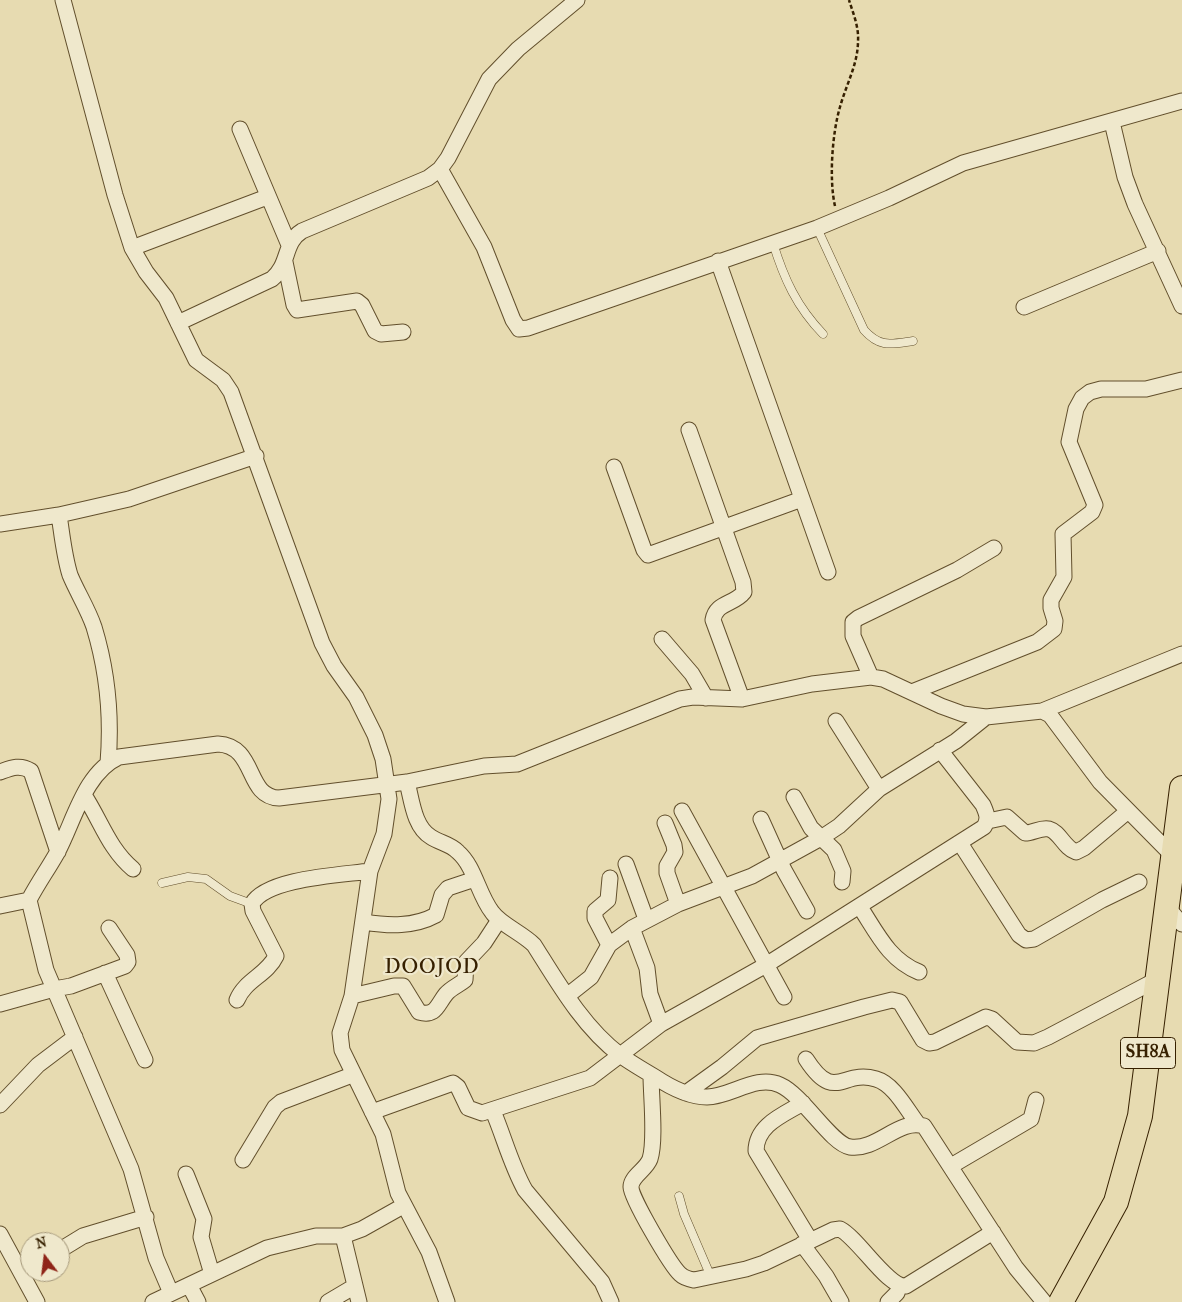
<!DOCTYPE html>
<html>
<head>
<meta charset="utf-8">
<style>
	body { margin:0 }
	#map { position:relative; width:1182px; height:1302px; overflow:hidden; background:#e7dbb1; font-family:"IM FELL French Canon",serif }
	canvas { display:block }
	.north { position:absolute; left:20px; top:1232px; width:50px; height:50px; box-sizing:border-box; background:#efe8cc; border:1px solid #a5987a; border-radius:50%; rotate:345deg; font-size:14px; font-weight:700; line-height:20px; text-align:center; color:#362000 }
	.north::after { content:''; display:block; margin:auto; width:18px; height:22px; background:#8f2418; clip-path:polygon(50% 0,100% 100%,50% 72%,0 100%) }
</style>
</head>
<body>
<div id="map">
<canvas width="1182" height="1302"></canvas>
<div class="north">N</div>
</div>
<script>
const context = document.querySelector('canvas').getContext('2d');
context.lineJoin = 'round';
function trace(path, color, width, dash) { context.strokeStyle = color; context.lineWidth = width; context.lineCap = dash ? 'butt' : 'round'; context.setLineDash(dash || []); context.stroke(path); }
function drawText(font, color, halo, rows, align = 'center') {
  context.font = font + ' "IM FELL French Canon",serif'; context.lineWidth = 4.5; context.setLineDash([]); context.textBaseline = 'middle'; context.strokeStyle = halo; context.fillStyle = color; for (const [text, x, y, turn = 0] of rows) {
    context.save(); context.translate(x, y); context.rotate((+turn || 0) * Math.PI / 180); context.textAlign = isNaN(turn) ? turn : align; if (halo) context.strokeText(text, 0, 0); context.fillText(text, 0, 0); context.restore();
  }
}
const service = new Path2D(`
	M 817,228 L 864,330 C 880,348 891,344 913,341
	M 773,243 C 784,279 797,307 823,334
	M 162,883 L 188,877 L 206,879 L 230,896 L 252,904
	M 679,1196 L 684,1214 L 711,1277`);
const minor = new Path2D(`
	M 63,0 L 115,195 L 132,248 L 146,272 L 166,298 L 196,360 L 223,380 L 231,392 L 322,643 L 334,666 L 356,697 L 375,735 L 383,759 L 389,799 L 384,834 L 370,871 L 352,996 L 340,1033 L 342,1050 L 383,1134 L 398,1193 L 429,1252 L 447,1302
	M 1112,122 L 1125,177 L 1135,204 L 1182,306
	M 240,129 L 289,245
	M 440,169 L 484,247 L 513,320 L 519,329 L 528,328 L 817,228 L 889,198 L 963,163 L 1182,101
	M 132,248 L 267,197
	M 718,261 L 828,572
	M 285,262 L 294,305 L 297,310 L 357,301 L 362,305 L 375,331 L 381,334 L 403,332
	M 1024,307 L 1158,251
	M 178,323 L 272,279 C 290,264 283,243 302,231 L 428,178 L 440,169 L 448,158 L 489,79 L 518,49 L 577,0
	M 689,430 L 743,582 L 744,592 C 734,605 716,602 713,620 L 742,699
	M 614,467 L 644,550 L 648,555 L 802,499
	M 59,515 C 62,534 64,556 70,575 C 77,592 88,609 94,627 C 108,673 112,715 108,763
	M 0,524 L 59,515 L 129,499 L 256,456
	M 662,639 L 692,674 L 706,698
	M 871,677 L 853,636 L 853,622 L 858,618 L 957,570 L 994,548
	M 912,692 L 1037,642 L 1054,629 L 1055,621 L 1051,608 L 1051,600 L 1064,577 L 1063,534 L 1092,512 L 1095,505 L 1069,442 L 1076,409 L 1082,398 L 1090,392 L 1101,389 L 1146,389 L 1182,380
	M 1042,711 L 1182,654
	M 836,721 L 879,789
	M 0,772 C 11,768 20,764 31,771 L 58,852
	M 407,782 C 412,801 414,827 431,837 C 440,843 451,844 458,852 C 475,867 478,894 492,912 C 500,924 522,933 534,945 C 558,983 583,1027 620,1055 C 631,1063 643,1070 655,1077 C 670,1087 689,1097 707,1097 C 731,1097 756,1074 780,1085 C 803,1095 831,1144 850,1147 C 877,1151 899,1118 924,1126 L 1016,1268 L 1044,1302
	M 84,795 C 101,821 109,849 133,869
	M 794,797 L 811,828 L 834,850 L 843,871 L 842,882
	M 682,811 L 784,997
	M 761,819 L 784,870 L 807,911
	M 988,821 L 1007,817 L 1025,833 C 1033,833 1041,827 1049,829 C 1060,832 1064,848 1076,852 L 1084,848 L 1128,811
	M 665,823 L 674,845 L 675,852 L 667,866 L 667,873 L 678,904
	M 960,843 L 1019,935 L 1026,940 L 1034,939 L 1102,900 L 1139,882
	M 626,864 L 646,919
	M 29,900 L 46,970 L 131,1169 L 156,1258 L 171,1293
	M 0,906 L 29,900 C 38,883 48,869 57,853 C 74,822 84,773 119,757 L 218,744 C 257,746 245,797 279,798 L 407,782 L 484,766 L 517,764 L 680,699 L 693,697 L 742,699 L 812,684 L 871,677 L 883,679 L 941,706 L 963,714 L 986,717 L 1042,711 L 1050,715 L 1100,782 L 1172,855
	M 860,907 C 877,933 889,960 919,972
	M 1167,907 L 1182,924
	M 364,922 C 389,926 414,927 436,915 L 442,895 L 448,888 L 475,879
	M 632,928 L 647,968 L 650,994 L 661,1024
	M 609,945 L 595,918 L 595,911 L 608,900 L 610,878
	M 105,973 L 145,1060
	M 352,996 L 394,986 L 403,986 L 419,1012 C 436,1017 437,1005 446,994 C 451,988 459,985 465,980 L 466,962 L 484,943 L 499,920
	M 567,996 L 591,977 L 609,945 L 632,928 L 678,904 L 752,876 L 821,838 L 839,826 L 879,789 L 956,741 L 986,717
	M 237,1000 C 245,980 267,975 276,956 L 253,911 L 252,904 C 266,878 342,875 370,871
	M 0,1004 L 54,989 L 71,986 L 125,966 L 128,962 L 127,955 L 109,928
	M 806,1059 C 835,1104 842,1069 876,1079 C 894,1084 907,1110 918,1124
	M 651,1075 C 651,1097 656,1140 650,1159 C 646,1170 631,1176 631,1187 C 631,1198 671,1266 680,1274 C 684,1278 688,1279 694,1280 L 746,1269 L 764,1263 L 833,1230 L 840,1229 C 859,1239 888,1288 906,1286 L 993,1232
	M 686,1093 L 722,1067 L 757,1038 L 864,1007 L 892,1000 L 900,1002 L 923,1040 L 929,1043 L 935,1042 L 986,1017 L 992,1019 L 1017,1042 L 1034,1043 L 1048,1037 L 1158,979
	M 803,1103 C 783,1115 756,1125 756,1151 L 810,1240
	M 0,1105 L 38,1065 L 75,1037
	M 493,1111 C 504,1137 511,1165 525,1190 L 602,1282 L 611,1302
	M 372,1112 L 453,1083 L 458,1087 L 468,1108 L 482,1113 L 590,1078 L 661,1024 L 766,965 L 984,827 C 989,819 987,814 983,805 L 940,750
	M 243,1160 L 275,1107 L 281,1102 L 352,1075
	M 951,1166 L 1031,1119 L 1036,1100
	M 186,1174 L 204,1219 L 201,1237 L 212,1274
	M 0,1234 L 37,1302
	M 343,1236 L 359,1302
	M 802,1244 L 826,1276 L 841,1302
	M 65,1247 L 83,1236 L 146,1217
	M 189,1285 L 198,1302
	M 153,1302 L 267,1248 L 316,1236 L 343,1236 L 362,1229 L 403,1206
	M 328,1302 L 355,1286
	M 888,1302 L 897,1293 L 899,1287`);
const primary = new Path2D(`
	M 1061,1302 L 1116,1202 L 1140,1116 L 1182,788`);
trace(service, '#624f2c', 9);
trace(minor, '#624f2c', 17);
trace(primary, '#362000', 26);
trace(new Path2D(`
	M 835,206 C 829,180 832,134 840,107 C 846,85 858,64 858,41 C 859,27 853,13 849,0`), '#362000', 2.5, [4, 2.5]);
trace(service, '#efe8cc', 8);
trace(minor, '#efe8cc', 15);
trace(primary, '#e7dbb1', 24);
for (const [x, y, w] of [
	[1148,1053,55]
]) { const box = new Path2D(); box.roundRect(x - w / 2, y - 15.5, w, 31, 4); context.fillStyle = '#efe8cc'; context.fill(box); trace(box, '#362000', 1); }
drawText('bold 18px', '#362000', null, [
	["SH8A",1148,1053]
]);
context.letterSpacing = '1px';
drawText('21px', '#362000', '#efe8cc', [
	["DOOJOD",432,968]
]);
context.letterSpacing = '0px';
</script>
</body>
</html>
